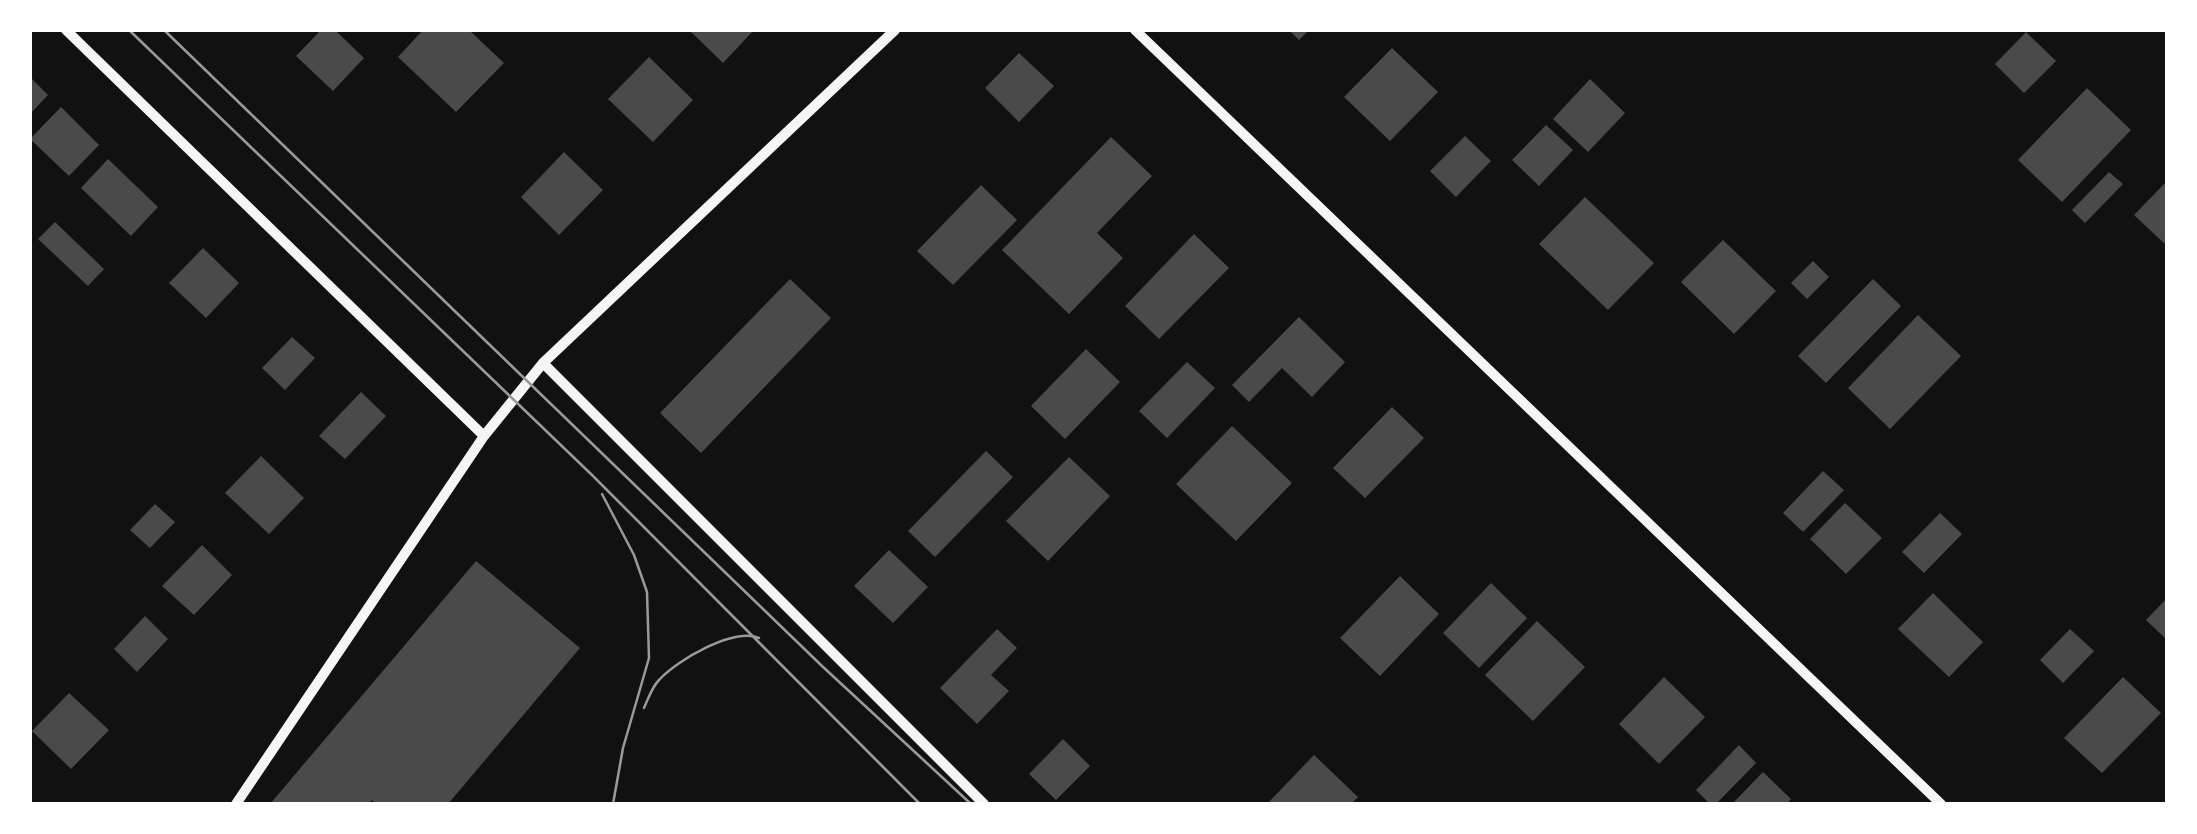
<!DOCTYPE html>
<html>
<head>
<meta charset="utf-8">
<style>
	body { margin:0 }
	#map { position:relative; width:2197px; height:834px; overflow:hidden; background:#111; font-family:Raleway,sans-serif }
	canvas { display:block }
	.frame { position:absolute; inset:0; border:32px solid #fff; pointer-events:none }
</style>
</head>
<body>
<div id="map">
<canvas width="2197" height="834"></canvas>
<div class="frame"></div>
</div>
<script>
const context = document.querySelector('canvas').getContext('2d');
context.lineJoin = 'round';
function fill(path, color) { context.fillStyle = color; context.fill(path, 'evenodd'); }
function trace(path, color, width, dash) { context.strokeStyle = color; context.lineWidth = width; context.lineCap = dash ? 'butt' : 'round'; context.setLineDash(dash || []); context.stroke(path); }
fill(new Path2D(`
	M 321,30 L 335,30 L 364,58 L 333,91 L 296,56 Z
	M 423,30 L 469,30 L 504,63 L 456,112 L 398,57 Z
	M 689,30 L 754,30 L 723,63 Z
	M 1289,30 L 1309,30 L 1299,40 Z
	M 2026,32 L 2056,61 L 2024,93 L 1995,64 Z
	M 1392,48 L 1438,92 L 1390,141 L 1344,97 Z
	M 1019,53 L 1054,86 L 1019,122 L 985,88 Z
	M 649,57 L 693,100 L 653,142 L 608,99 Z
	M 30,77 L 48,95 L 30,114 Z
	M 1590,79 L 1625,113 L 1588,152 L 1553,119 Z
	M 2087,88 L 2131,130 L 2062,202 L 2018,160 Z
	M 61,107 L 99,145 L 69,176 L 30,139 Z
	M 1546,125 L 1573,150 L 1539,186 L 1512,160 Z
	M 1465,136 L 1491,161 L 1456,197 L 1430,171 Z
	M 1111,137 L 1152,176 L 1097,233 L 1123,258 L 1069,314 L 1002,250 Z
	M 564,152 L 603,190 L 559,235 L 521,197 Z
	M 108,159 L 158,207 L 131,236 L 81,188 Z
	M 2109,172 L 2123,184 L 2085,223 L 2072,210 Z
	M 2167,181 L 2167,246 L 2134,215 Z
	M 981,185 L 1017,220 L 953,285 L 917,251 Z
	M 1585,197 L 1654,263 L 1608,310 L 1539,244 Z
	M 55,222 L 104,269 L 88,286 L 38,239 Z
	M 1194,234 L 1229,268 L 1159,339 L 1125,306 Z
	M 1723,240 L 1776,291 L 1734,334 L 1681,282 Z
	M 203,248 L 239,283 L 206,318 L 169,283 Z
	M 1813,261 L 1829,277 L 1807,299 L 1791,283 Z
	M 790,279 L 831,318 L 701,453 L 660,413 Z
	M 1873,279 L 1901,306 L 1826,383 L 1798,356 Z
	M 1918,315 L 1961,356 L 1890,429 L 1848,388 Z
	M 1299,317 L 1345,362 L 1312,397 L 1282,368 L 1249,402 L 1232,385 Z
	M 292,337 L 315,358 L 285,390 L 262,368 Z
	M 1086,349 L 1120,382 L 1065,439 L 1031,406 Z
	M 1187,362 L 1215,388 L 1167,438 L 1139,411 Z
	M 361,392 L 386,416 L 345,459 L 319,436 Z
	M 1392,407 L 1424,438 L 1365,498 L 1333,468 Z
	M 1232,426 L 1292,483 L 1236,541 L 1176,484 Z
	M 986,451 L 1013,477 L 935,557 L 908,531 Z
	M 261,456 L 304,498 L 269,534 L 225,493 Z
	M 1069,457 L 1110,496 L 1048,561 L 1006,521 Z
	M 1823,471 L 1844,490 L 1803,532 L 1783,513 Z
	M 1845,503 L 1882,538 L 1846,574 L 1810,539 Z
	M 155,504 L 175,522 L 150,548 L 130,530 Z
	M 1940,513 L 1962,534 L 1924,573 L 1902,552 Z
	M 202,545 L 232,575 L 194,615 L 162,586 Z
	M 889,550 L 928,587 L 893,623 L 854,586 Z
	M 476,561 L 580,648 L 448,804 L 376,804 L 372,800 L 369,804 L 270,804 Z
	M 1400,576 L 1439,614 L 1380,676 L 1340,638 Z
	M 1491,583 L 1527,618 L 1479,668 L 1443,633 Z
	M 1933,593 L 1983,642 L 1949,677 L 1898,629 Z
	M 2167,598 L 2167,640 L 2146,620 Z
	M 145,616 L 168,639 L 137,672 L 114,649 Z
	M 1537,621 L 1585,667 L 1533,721 L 1485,675 Z
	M 997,629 L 1017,648 L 991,675 L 1009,691 L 977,724 L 940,688 Z
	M 2070,629 L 2094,651 L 2063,683 L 2040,660 Z
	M 1664,677 L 1705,717 L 1659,764 L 1619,724 Z
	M 2123,677 L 2161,713 L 2102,773 L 2064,738 Z
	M 69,693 L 109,730 L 71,769 L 32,731 Z
	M 1063,739 L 1090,766 L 1056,800 L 1029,774 Z
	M 1739,745 L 1756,763 L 1716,804 L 1710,804 L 1696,790 Z
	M 1314,755 L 1358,797 L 1351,804 L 1267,804 Z
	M 1763,772 L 1791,799 L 1787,804 L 1732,804 Z`), '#4a4a4a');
trace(new Path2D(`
	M 66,30 L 484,436
	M 1135,30 L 1941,804
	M 543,363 L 984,804
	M 236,804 L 484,436 L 543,363 L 895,30`), '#f5f5f5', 10);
trace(new Path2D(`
	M 129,30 L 592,475 L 920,804
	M 164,30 L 822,666 L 971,804
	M 602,494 L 634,555 L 647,592 L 649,658 L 623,748 L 613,804
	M 644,708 C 648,699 652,687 659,680 C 677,660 734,627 759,638`), '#9a9a9a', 2.5);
</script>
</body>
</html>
